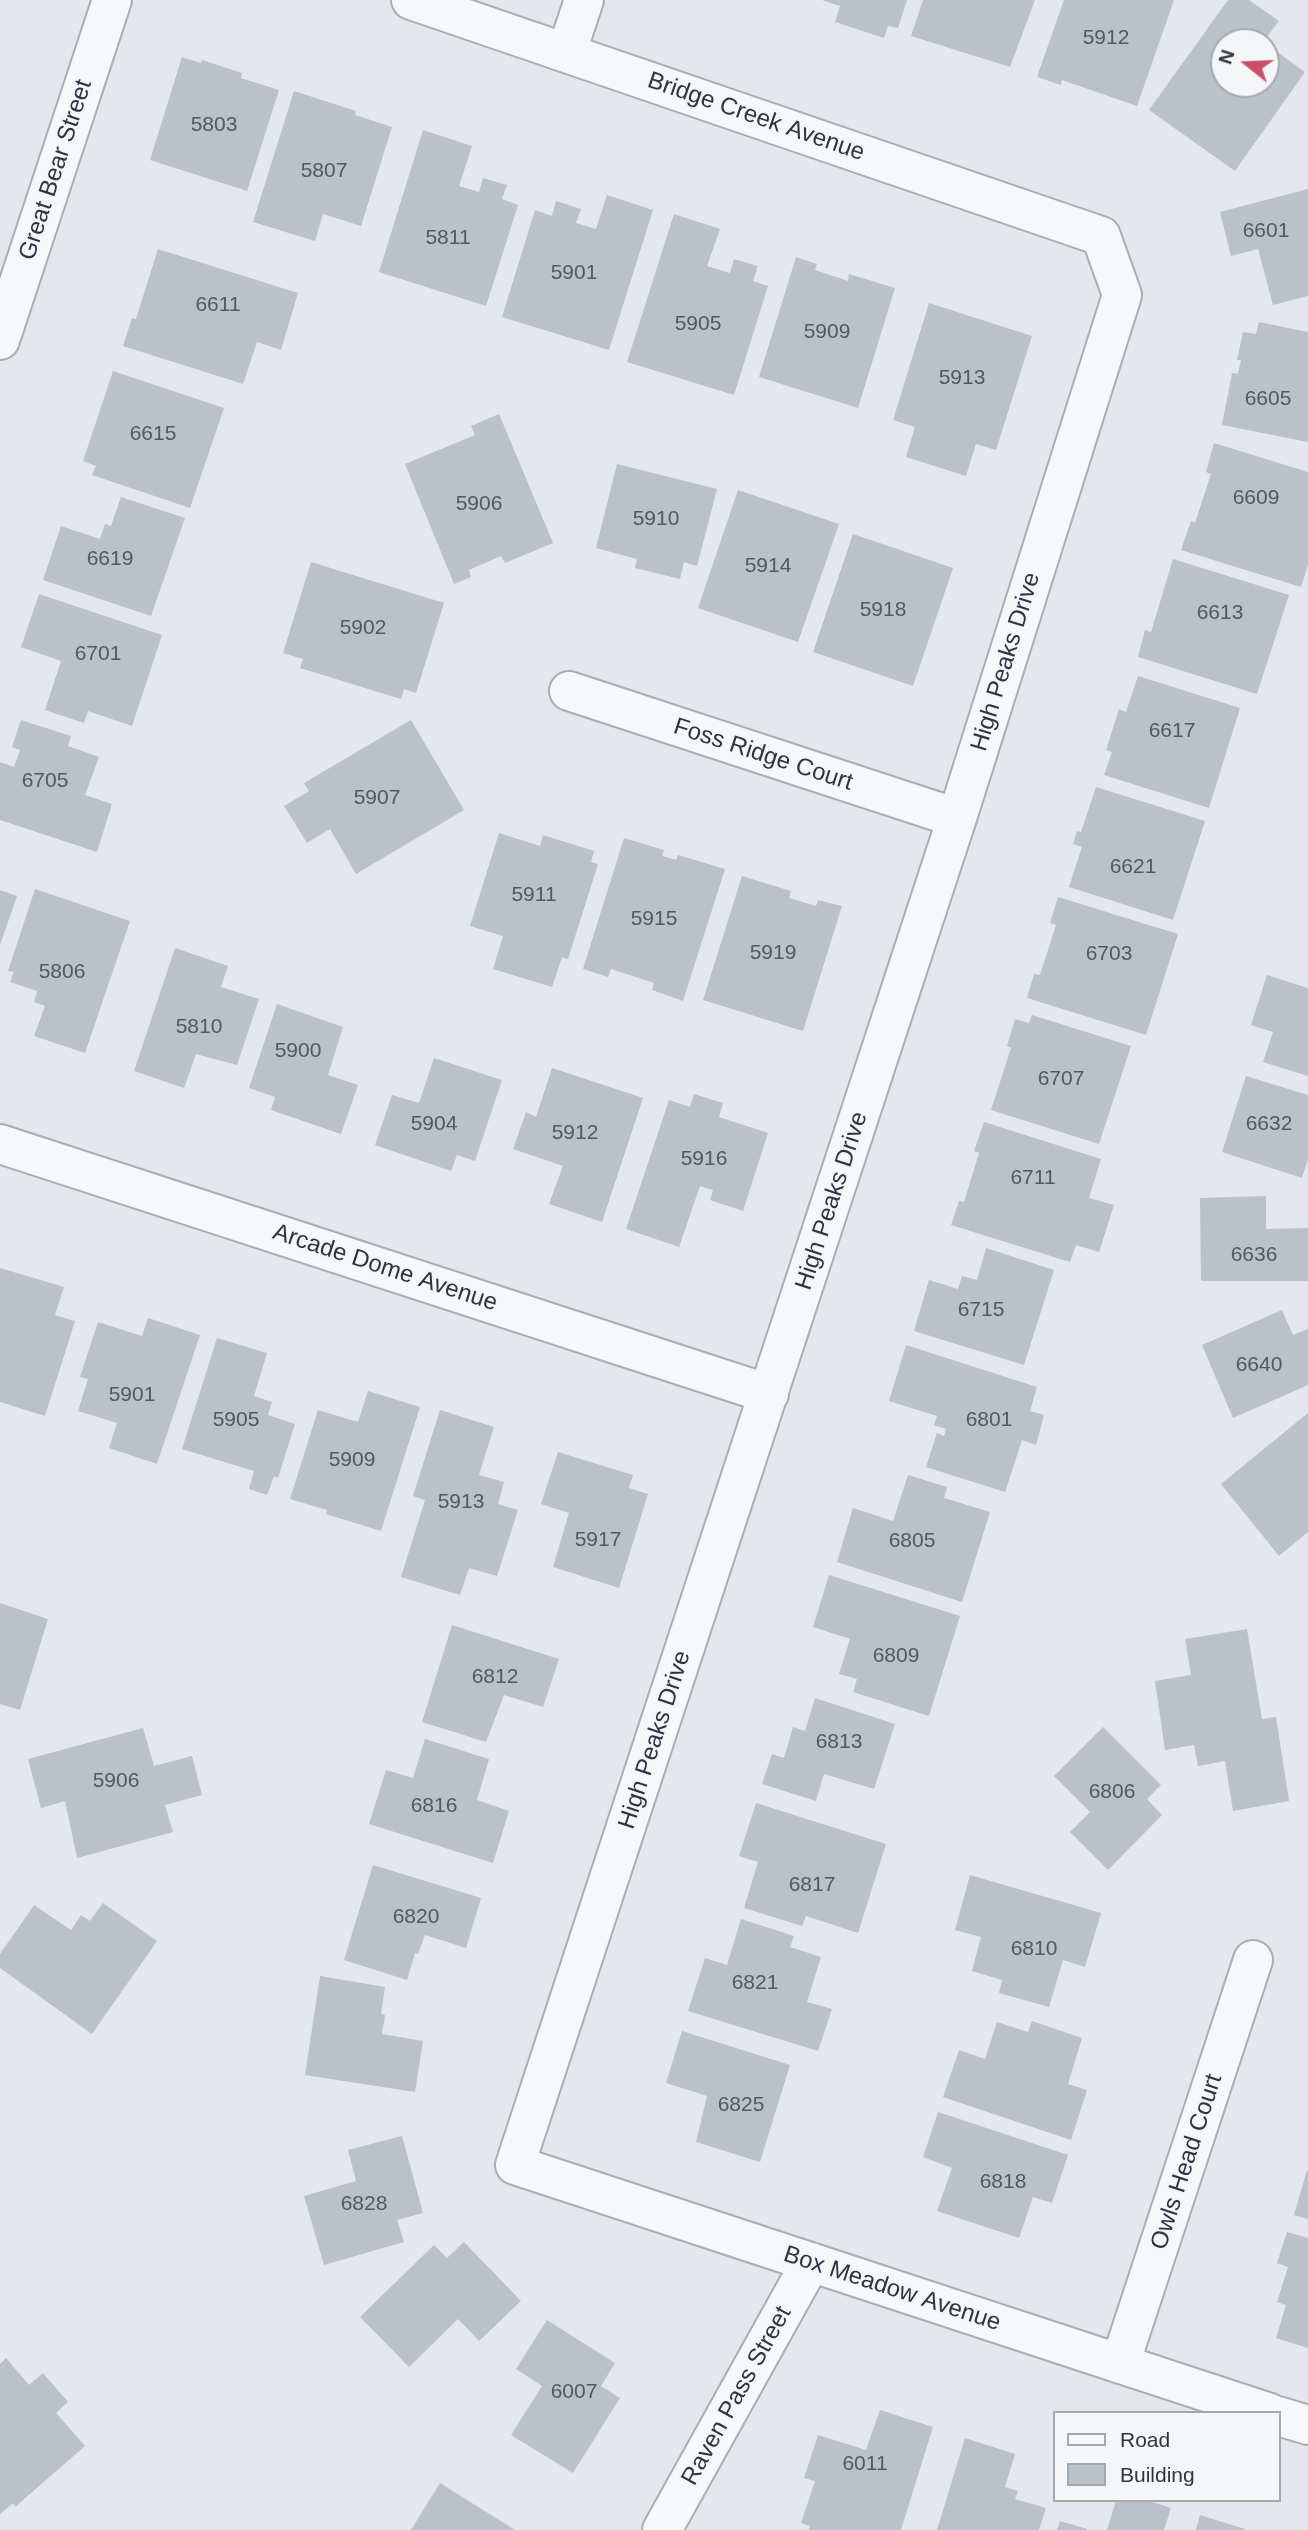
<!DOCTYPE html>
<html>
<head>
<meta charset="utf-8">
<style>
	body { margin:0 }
	#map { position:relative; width:1308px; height:2530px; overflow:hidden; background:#e4e7eb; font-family:Helvetica,sans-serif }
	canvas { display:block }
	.legend { position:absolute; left:1053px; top:2411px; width:228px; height:91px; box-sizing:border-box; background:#f4f6f8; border:2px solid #a4a9b0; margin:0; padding:9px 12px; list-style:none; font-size:21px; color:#2c3643 }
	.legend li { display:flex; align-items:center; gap:14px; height:35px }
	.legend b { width:35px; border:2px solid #a4a9b0 }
	.north { position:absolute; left:1210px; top:28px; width:70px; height:70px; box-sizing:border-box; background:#f4f6f8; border:2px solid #a4a9b0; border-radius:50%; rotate:288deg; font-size:19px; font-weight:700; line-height:28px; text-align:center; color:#2c3643 }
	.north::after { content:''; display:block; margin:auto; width:24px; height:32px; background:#ca4f6d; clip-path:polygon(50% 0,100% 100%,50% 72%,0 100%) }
</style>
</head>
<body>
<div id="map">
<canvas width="1308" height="2530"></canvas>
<ul class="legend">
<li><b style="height:9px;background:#f7f8fa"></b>Road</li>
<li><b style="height:19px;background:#bbc1c8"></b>Building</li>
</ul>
<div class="north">N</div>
</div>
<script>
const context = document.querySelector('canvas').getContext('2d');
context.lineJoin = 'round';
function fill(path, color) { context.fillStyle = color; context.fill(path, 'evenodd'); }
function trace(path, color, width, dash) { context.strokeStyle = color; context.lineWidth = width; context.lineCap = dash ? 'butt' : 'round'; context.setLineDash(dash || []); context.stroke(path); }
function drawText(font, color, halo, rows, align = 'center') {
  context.font = font + ' Helvetica,sans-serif'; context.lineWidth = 5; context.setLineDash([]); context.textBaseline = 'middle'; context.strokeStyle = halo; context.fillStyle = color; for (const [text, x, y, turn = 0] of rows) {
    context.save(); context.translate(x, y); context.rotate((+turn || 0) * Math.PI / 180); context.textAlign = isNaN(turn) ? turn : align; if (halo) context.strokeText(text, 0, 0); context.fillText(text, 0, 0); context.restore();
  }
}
fill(new Path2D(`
	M 822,0 L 907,0 L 898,28 L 888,26 L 884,38 L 835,22 L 840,6 Z
	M 923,0 L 1035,0 L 1010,67 L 911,36 Z
	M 1064,0 L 1174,0 L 1137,106 L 1062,80 L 1061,85 L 1037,77 Z
	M 1228,0 L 1249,0 L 1279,21 L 1263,42 L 1224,42 L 1224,84 L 1266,84 L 1266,44 L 1305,72 L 1235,171 L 1149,110 Z
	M 182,57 L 201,63 L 202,60 L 242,73 L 241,78 L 279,90 L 247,191 L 150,160 Z
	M 294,91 L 356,111 L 355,115 L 392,127 L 361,226 L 323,214 L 315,241 L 253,222 Z
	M 423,130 L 472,146 L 459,186 L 479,192 L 483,178 L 507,185 L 502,199 L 518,205 L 486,306 L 379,272 Z
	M 1308,189 L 1308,296 L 1273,305 L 1258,249 L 1231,256 L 1220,212 Z
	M 607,195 L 653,210 L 609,350 L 502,317 L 535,210 L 552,216 L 556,201 L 581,209 L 576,223 L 596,229 Z
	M 674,214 L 720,229 L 707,266 L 730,273 L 734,259 L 758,266 L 753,281 L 768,286 L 734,395 L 627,362 Z
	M 158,249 L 298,293 L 281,350 L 257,342 L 243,384 L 123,346 L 132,318 L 136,319 Z
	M 796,257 L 817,264 L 815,270 L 848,281 L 849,274 L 895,288 L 858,408 L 759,377 Z
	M 929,303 L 1032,336 L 996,450 L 976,444 L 966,476 L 906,457 L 915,427 L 893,420 Z
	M 1259,322 L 1308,332 L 1308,442 L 1222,425 L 1232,373 L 1238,374 L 1241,360 L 1237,360 L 1243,332 L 1256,334 Z
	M 113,371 L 224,408 L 190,508 L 92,475 L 96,466 L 83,461 Z
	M 499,414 L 553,543 L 505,563 L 501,556 L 469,570 L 471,577 L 454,584 L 405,464 L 475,435 L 471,426 Z
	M 1214,443 L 1308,472 L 1308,565 L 1301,587 L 1181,550 L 1191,521 L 1195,523 L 1211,474 L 1206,472 Z
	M 617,464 L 717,489 L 697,566 L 684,562 L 680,579 L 635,568 L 637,559 L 596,548 Z
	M 738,490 L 839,524 L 798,642 L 698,608 Z
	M 121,497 L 185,518 L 151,616 L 43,580 L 61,526 L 100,539 L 105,524 L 111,526 Z
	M 853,534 L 953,568 L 913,686 L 813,652 Z
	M 1173,559 L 1289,595 L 1257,694 L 1138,657 L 1145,630 L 1151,632 Z
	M 311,562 L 444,603 L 416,693 L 404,689 L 401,699 L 300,668 L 303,659 L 283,653 Z
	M 39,594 L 162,635 L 132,726 L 88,711 L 84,723 L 45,710 L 61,661 L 21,647 Z
	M 1138,676 L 1240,708 L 1209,808 L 1104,775 L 1112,752 L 1106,750 L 1119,709 L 1126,712 Z
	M 21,720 L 71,736 L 68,746 L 99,757 L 85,795 L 112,804 L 97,852 L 0,820 L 0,762 L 14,767 L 20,750 L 12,747 Z
	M 411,720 L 464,810 L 356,874 L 330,829 L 307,843 L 284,806 L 309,791 L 304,783 Z
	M 1096,787 L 1205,821 L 1173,920 L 1069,887 L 1082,847 L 1073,844 L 1077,831 L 1081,832 Z
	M 499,833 L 540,846 L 543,835 L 594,851 L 591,862 L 598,864 L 568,959 L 562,957 L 552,987 L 493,969 L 503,936 L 470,926 Z
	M 624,838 L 664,850 L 662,856 L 676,860 L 678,855 L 725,869 L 683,1001 L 652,990 L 654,983 L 611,969 L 608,977 L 583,969 Z
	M 742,876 L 791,891 L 789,898 L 816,906 L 818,900 L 842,906 L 803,1031 L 703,1000 Z
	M 35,889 L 130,921 L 85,1053 L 34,1036 L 45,1006 L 34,1002 L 37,991 L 10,982 L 14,972 L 8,971 Z
	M 0,890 L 17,896 L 0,945 Z
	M 1058,897 L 1178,934 L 1146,1035 L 1027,998 L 1034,974 L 1040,975 L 1056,925 L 1050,923 Z
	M 175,948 L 228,966 L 221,987 L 259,999 L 237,1065 L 196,1054 L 184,1088 L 134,1071 Z
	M 1267,975 L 1308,988 L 1308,1076 L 1263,1062 L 1273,1032 L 1251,1025 Z
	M 277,1004 L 343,1027 L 328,1075 L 358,1085 L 341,1134 L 271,1110 L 275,1097 L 249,1088 Z
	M 1032,1015 L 1131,1046 L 1099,1144 L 991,1110 L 1011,1048 L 1007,1046 L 1015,1019 L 1029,1023 Z
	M 434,1058 L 502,1080 L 475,1161 L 457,1155 L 451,1171 L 375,1145 L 392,1095 L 419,1103 Z
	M 552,1068 L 643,1098 L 602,1222 L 549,1204 L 563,1166 L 513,1149 L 526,1112 L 536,1117 Z
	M 1246,1076 L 1308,1095 L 1308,1159 L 1302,1178 L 1222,1152 Z
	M 694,1094 L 723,1103 L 719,1117 L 768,1133 L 743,1211 L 710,1200 L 713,1190 L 700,1186 L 679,1247 L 626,1229 L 669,1100 L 690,1107 Z
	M 984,1122 L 1101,1159 L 1089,1198 L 1114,1205 L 1099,1252 L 1076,1245 L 1070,1262 L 951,1225 L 959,1201 L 964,1202 L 979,1153 L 974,1151 Z
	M 1266,1196 L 1266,1229 L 1308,1228 L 1308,1281 L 1201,1281 L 1200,1198 Z
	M 986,1248 L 1054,1270 L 1024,1365 L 914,1331 L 929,1280 L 958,1289 L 962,1276 L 977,1280 Z
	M 0,1268 L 64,1287 L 55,1315 L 75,1321 L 45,1416 L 0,1402 Z
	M 1282,1310 L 1293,1335 L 1308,1329 L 1308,1385 L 1233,1418 L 1202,1345 Z
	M 148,1318 L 200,1335 L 157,1464 L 109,1448 L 117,1423 L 78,1411 L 88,1379 L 80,1377 L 98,1322 L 142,1336 Z
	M 217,1338 L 267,1353 L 254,1396 L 272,1402 L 268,1415 L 295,1424 L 278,1478 L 274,1476 L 267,1495 L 249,1489 L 254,1471 L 182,1449 Z
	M 906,1345 L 1037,1387 L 1030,1411 L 1044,1415 L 1036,1445 L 1022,1440 L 1005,1492 L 926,1467 L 937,1433 L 944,1436 L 946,1429 L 934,1425 L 937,1416 L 889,1401 Z
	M 368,1391 L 420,1407 L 381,1531 L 326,1514 L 327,1510 L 290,1499 L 318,1410 L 358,1422 Z
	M 440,1410 L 494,1427 L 479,1475 L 504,1482 L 498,1504 L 518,1510 L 497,1576 L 469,1568 L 460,1595 L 401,1577 L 425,1500 L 413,1496 Z
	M 1308,1413 L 1308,1532 L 1279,1556 L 1221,1484 Z
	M 558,1452 L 633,1475 L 629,1488 L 648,1494 L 619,1588 L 553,1567 L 569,1513 L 541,1504 Z
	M 908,1475 L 947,1487 L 944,1498 L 990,1512 L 962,1602 L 837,1562 L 853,1508 L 893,1521 Z
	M 829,1575 L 960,1616 L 929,1716 L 853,1692 L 857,1679 L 839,1674 L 850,1639 L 813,1627 Z
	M 0,1603 L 48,1619 L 20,1710 L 0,1704 Z
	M 452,1625 L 559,1659 L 543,1707 L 504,1695 L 486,1742 L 422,1722 Z
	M 1247,1629 L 1262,1719 L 1276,1717 L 1289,1801 L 1233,1811 L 1225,1761 L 1198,1766 L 1194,1745 L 1165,1750 L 1155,1681 L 1191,1675 L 1185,1639 Z
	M 815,1698 L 895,1724 L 874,1789 L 824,1774 L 816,1801 L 762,1784 L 772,1754 L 784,1758 L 793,1727 L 805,1731 Z
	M 1103,1727 L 1161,1785 L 1147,1799 L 1162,1815 L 1108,1870 L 1070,1832 L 1090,1812 L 1054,1776 Z
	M 143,1728 L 154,1766 L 192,1756 L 202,1795 L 165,1805 L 173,1832 L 77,1858 L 65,1801 L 41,1808 L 28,1759 Z
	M 425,1739 L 489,1759 L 477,1800 L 509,1811 L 493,1863 L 369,1824 L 386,1770 L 413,1778 Z
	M 756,1803 L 886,1844 L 858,1933 L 806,1916 L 802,1926 L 744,1908 L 758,1862 L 739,1856 Z
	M 373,1865 L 481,1898 L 466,1948 L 425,1935 L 418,1954 L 415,1953 L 407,1980 L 344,1960 Z
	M 970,1875 L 1101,1913 L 1085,1967 L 1063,1960 L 1049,2007 L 999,1993 L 1002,1980 L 972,1971 L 981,1937 L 955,1930 Z
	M 103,1903 L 157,1941 L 92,2034 L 0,1968 L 0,1954 L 34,1905 L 71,1930 L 81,1915 L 90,1921 Z
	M 741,1919 L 794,1936 L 790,1947 L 821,1957 L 807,2002 L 832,2009 L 818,2051 L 688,2011 L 705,1958 L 727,1965 Z
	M 320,1976 L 385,1987 L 381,2014 L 385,2015 L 382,2034 L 423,2041 L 415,2092 L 305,2075 Z
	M 1032,2021 L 1082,2038 L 1068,2084 L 1087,2090 L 1071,2140 L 943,2097 L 959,2050 L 985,2059 L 997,2022 L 1028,2032 Z
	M 682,2031 L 790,2065 L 760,2162 L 696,2142 L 707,2096 L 666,2083 Z
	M 938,2112 L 1068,2155 L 1052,2203 L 1033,2197 L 1019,2238 L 937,2211 L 952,2168 L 923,2157 Z
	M 402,2136 L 423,2213 L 397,2220 L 404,2242 L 324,2265 L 304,2196 L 356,2181 L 348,2150 Z
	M 1307,2170 L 1308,2171 L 1308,2219 L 1294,2215 Z
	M 1287,2232 L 1308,2238 L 1308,2348 L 1276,2338 L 1286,2305 L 1277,2302 L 1288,2267 L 1277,2263 Z
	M 464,2242 L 521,2301 L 479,2341 L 458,2319 L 409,2367 L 360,2317 L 434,2245 L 447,2258 Z
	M 547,2320 L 615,2363 L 601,2386 L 620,2398 L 573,2473 L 511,2435 L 542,2386 L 516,2369 Z
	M 6,2358 L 29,2385 L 43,2373 L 68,2402 L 56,2413 L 85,2446 L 15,2507 L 13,2503 L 0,2514 L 0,2364 Z
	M 880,2410 L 933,2427 L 901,2530 L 809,2530 L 810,2526 L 801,2523 L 815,2481 L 804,2478 L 818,2435 L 866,2450 Z
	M 965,2438 L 1015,2454 L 1005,2487 L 1018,2491 L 1015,2499 L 1046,2508 L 1039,2530 L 937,2530 Z
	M 440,2483 L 515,2530 L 411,2530 Z
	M 1116,2500 L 1146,2500 L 1171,2508 L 1164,2530 L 1107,2530 Z
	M 1200,2515 L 1245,2529 L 1245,2530 L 1196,2530 Z
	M 1060,2521 L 1087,2529 L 1087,2530 L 1057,2530 Z`), '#bbc1c8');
const street = new Path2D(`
	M 411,0 L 1101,236 L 1122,295 L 957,818 L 515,2165 L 1270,2413
	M 567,51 L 584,0
	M 0,340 L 112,0
	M 569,691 L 957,818
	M 0,1144 L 769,1394
	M 1120,2364 L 1253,1960
	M 1278,2416 L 1308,2425
	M 662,2530 L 811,2262`);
trace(street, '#a9aeb5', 42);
trace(street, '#f7f8fa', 38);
drawText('21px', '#505964', null, [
	["5912",1106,38],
	["5803",214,125],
	["5807",324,171],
	["6601",1266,231],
	["5811",448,238],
	["5901",574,273],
	["6611",218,305],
	["5905",698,324],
	["5909",827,332],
	["5913",962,378],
	["6605",1268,399],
	["6615",153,434],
	["6609",1256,498],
	["5906",479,504],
	["5910",656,519],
	["6619",110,559],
	["5914",768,566],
	["5918",883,610],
	["6613",1220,613],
	["5902",363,628],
	["6701",98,654],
	["6617",1172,731],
	["6705",45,781],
	["5907",377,798],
	["6621",1133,867],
	["5911",534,895],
	["5915",654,919],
	["5919",773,953],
	["6703",1109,954],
	["5806",62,972],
	["5810",199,1027],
	["5900",298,1051],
	["6707",1061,1079],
	["5904",434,1124],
	["6632",1269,1124],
	["5912",575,1133],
	["5916",704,1159],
	["6711",1033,1178],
	["6636",1254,1255],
	["6715",981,1310],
	["6640",1259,1365],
	["5901",132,1395],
	["5905",236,1420],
	["6801",989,1420],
	["5909",352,1460],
	["5913",461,1502],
	["5917",598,1540],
	["6805",912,1541],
	["6809",896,1656],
	["6812",495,1677],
	["6813",839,1742],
	["5906",116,1781],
	["6806",1112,1792],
	["6816",434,1806],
	["6817",812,1885],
	["6820",416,1917],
	["6810",1034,1949],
	["6821",755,1983],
	["6825",741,2105],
	["6818",1003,2182],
	["6828",364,2204],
	["6007",574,2392],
	["6011",865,2464]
]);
drawText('24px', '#2c3643', '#f4f6f8', [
	["Bridge Creek Avenue",756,117,19],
	["Great Bear Street",56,170,-72],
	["High Peaks Drive",1006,662,-73],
	["Foss Ridge Court",763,755,18],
	["High Peaks Drive",832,1201,-72],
	["Arcade Dome Avenue",385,1268,18],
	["High Peaks Drive",655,1740,-72],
	["Owls Head Court",1187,2162,-72],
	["Box Meadow Avenue",892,2289,18],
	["Raven Pass Street",737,2396,-61]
]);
</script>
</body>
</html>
